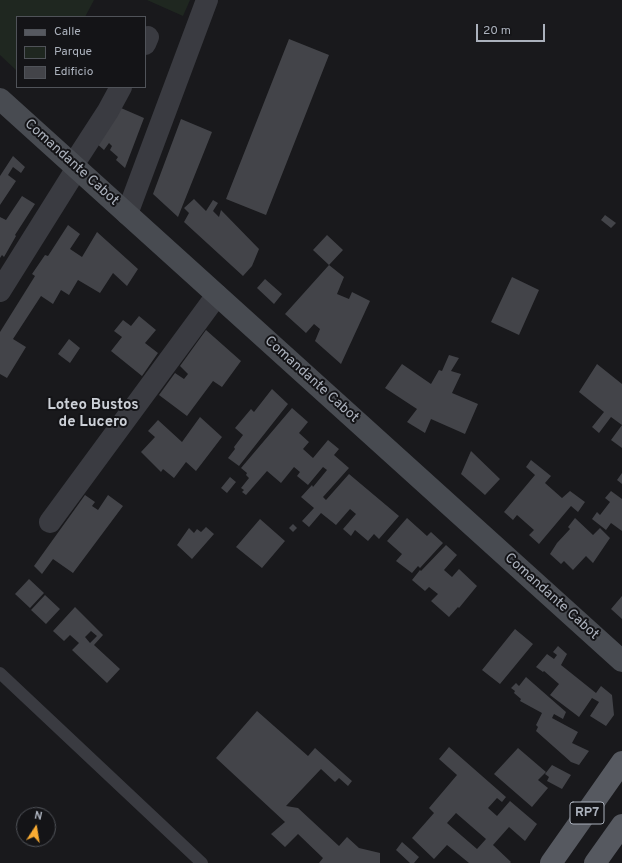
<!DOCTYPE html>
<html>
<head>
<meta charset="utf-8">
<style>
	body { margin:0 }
	#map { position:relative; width:622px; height:863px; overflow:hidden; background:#19191c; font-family:Overpass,sans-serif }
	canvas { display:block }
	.legend { position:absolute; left:16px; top:16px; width:130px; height:72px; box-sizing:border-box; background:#141417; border:1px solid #505359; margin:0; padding:5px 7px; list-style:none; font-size:12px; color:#abb1bc }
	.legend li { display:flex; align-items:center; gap:8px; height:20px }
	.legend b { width:20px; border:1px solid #505359 }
	.north { position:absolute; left:16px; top:807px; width:40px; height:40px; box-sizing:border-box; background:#141417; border:1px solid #505359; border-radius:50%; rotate:12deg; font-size:11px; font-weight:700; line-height:16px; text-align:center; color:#abb1bc }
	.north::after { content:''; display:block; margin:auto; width:14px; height:18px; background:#faac33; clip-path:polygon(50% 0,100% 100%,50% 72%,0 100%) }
	.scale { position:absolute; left:476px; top:24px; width:69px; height:18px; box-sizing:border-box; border:2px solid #abb1bc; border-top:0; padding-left:5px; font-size:12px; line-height:14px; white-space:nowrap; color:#abb1bc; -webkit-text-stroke:3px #141417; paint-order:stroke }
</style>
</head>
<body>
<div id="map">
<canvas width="622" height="863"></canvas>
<ul class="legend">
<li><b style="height:5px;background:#565960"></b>Calle</li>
<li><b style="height:11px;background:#1f2720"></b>Parque</li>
<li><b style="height:11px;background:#434449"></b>Edificio</li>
</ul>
<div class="north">N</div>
<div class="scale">20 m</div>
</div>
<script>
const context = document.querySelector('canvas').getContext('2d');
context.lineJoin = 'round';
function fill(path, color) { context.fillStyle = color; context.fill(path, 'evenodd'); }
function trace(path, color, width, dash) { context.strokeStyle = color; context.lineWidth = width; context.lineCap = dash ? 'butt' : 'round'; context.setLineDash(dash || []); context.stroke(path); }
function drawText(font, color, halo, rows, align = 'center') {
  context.font = font + ' Overpass,sans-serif'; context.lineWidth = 4; context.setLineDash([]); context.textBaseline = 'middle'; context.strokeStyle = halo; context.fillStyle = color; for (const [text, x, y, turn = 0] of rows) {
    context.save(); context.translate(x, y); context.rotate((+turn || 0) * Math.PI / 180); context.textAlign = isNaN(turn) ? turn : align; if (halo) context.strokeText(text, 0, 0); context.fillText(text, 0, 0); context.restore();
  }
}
fill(new Path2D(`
	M 0,0 L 94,0 L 85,17 L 17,17 L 17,71 L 0,55 Z
	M 147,0 L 190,0 L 183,16 Z`), '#1f2720');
fill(new Path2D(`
	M 289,39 L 329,55 L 266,215 L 226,199 Z
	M 121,108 L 144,118 L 125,168 L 116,160 L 118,157 L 110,150 L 112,146 L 109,143 L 104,150 L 96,143 Z
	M 181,119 L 212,132 L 178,217 L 153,194 Z
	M 13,156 L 25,167 L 21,173 L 13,167 L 8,175 L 16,181 L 0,205 L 0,176 Z
	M 22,196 L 35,204 L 15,235 L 16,236 L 4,257 L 2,255 L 0,258 L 0,217 L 6,220 Z
	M 194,199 L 206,211 L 213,200 L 218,203 L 213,211 L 219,217 L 221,210 L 259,249 L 252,266 L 243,276 L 184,222 L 189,213 L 184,208 Z
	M 605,215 L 616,223 L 611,228 L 601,220 Z
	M 68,225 L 80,234 L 70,249 L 82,257 L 97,232 L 138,269 L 127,286 L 113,273 L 100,293 L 78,280 L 69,295 L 61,290 L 53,304 L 41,296 L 13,339 L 26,347 L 7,378 L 0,374 L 0,332 L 35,276 L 32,274 L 45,255 L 48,256 Z
	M 327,235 L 343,250 L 329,265 L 344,277 L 337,294 L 349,299 L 352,292 L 370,301 L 341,364 L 315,341 L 320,329 L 314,324 L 306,333 L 285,314 L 329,265 L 313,250 Z
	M 512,277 L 539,290 L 519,335 L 491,322 Z
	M 265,279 L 282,294 L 274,304 L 257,288 Z
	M 139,316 L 156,330 L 145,343 L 158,353 L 142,376 L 111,351 L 122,337 L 114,331 L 123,320 L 131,326 Z
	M 206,330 L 241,361 L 222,387 L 213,381 L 187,416 L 159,395 L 175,373 L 184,379 L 188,374 L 180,366 Z
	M 69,339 L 80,348 L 70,363 L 58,354 Z
	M 449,355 L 459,358 L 451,371 L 461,374 L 452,393 L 478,404 L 465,434 L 431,419 L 425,433 L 407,422 L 417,409 L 385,388 L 402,364 L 431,384 L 439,370 L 442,371 Z
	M 597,364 L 622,384 L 622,448 L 611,440 L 622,425 L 611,417 L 599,433 L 592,427 L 604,412 L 579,392 Z
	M 272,389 L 288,404 L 239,466 L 228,458 L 235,449 L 234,447 L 243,435 L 235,428 L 251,409 L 254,412 Z
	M 292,408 L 308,422 L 299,433 L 309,442 L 303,449 L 313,458 L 328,440 L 339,449 L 334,455 L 349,468 L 323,497 L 326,500 L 349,474 L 399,516 L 379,539 L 374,534 L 368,541 L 355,530 L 351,536 L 343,529 L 356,514 L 350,509 L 336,525 L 321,513 L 309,527 L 302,521 L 314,508 L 301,497 L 312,485 L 313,487 L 327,470 L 323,467 L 308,485 L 297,476 L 300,472 L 294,467 L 281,483 L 267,471 L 246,495 L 242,492 L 244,490 L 241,488 L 249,478 L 246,475 L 247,473 L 241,468 Z
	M 200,417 L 222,437 L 196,471 L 186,462 L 174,478 L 163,469 L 161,472 L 141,452 L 155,437 L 148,431 L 158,420 L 182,442 Z
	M 471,451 L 500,479 L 485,495 L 461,474 Z
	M 531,460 L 551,476 L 545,483 L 562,498 L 570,491 L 585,502 L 578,512 L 571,506 L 539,544 L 529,535 L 534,530 L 517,515 L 513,520 L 504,512 L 535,475 L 526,467 Z
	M 622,473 L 622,484 L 617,480 Z
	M 230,477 L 236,482 L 227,493 L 221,488 Z
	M 611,491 L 622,499 L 622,531 L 611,523 L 606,530 L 592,519 L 597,512 L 600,515 L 610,502 L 605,498 Z
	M 85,495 L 95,502 L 92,506 L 98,510 L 108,495 L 123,506 L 73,573 L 53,559 L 42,574 L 34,566 Z
	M 407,518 L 427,536 L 431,532 L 443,543 L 420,568 L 418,566 L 412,573 L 396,561 L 402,554 L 387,541 Z
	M 575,518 L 593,535 L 600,528 L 610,538 L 593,563 L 586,556 L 573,570 L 564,561 L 561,564 L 550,554 L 557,543 L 570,529 L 568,527 Z
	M 260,519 L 285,541 L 262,568 L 236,547 Z
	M 293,524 L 297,528 L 293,532 L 289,528 Z
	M 206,527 L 214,534 L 192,559 L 177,545 L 189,528 L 194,533 L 197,529 L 201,532 Z
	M 446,545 L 457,555 L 444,570 L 452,577 L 459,569 L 477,586 L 459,608 L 458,607 L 449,617 L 431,601 L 438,594 L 429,587 L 425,591 L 412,580 L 420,570 L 421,571 Z
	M 29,579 L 44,593 L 30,608 L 15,594 Z
	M 45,595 L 60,609 L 46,624 L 31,610 Z
	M 622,596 L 622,619 L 611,609 Z
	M 75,607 L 103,635 L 94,645 L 120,669 L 107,683 L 72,650 L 79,643 L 70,635 L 64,641 L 53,631 ZM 91,631 L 97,636 L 90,643 L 85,637 Z
	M 515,629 L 533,644 L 500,684 L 482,670 Z
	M 558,646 L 567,654 L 561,665 L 596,693 L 601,686 L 612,695 L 614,715 L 606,726 L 590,716 L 599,702 L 592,698 L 579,717 L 550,695 L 559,684 L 544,671 L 543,672 L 536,667 L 547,654 L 554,659 L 557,655 L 553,652 Z
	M 526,677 L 566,712 L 563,719 L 554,714 L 552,718 L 578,732 L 572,743 L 589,751 L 579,765 L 571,762 L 536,731 L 538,727 L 536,725 L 542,713 L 520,701 L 521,699 L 514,693 L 515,691 L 511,688 L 516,683 L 519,686 Z
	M 257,711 L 308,756 L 315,748 L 352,781 L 348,786 L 339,778 L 335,782 L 321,769 L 286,806 L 298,808 L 339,846 L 347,837 L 359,848 L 380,853 L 380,863 L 319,863 L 323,858 L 298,834 L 285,847 L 271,834 L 285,822 L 216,758 Z
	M 449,747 L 506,797 L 502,802 L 497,798 L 488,808 L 497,816 L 510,801 L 537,824 L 525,841 L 509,827 L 493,845 L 511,862 L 510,863 L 469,863 L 447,845 L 434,859 L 412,838 L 434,813 L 429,808 L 457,775 L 439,759 ZM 456,813 L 486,839 L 477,849 L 447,823 Z
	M 518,748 L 546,772 L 538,780 L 548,788 L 532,807 L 494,774 Z
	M 552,765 L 571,775 L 562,789 L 547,781 L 549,777 L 545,774 Z
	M 402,842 L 419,857 L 414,863 L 410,863 L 396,850 Z`), '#434449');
trace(new Path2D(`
	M 0,673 L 202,863`), '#3a3b41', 12);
trace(new Path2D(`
	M 145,44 L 148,37
	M 73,165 L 108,111 L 121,87
	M 127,214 L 207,0
	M 0,291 L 77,168
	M 50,522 L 217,295`), '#3a3b41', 22);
trace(new Path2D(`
	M 0,99 L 622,661`), '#484b51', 22);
trace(new Path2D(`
	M 551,863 L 622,762
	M 595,863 L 622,825`), '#565960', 22);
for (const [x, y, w] of [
	[587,813,34]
]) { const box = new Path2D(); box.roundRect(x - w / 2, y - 11, w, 22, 3); context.fillStyle = '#141417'; context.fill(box); trace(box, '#abb1bc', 1); }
drawText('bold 13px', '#abb1bc', null, [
	["RP7",587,813]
]);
drawText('14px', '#abb1bc', '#141417', [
	["Comandante Cabot",71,163,42],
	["Comandante Cabot",311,380,42],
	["Comandante Cabot",551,597,42]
]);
drawText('bold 15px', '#ccd0d7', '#141417', [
	["Loteo Bustos",93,406],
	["de Lucero",93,423]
]);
</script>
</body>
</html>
